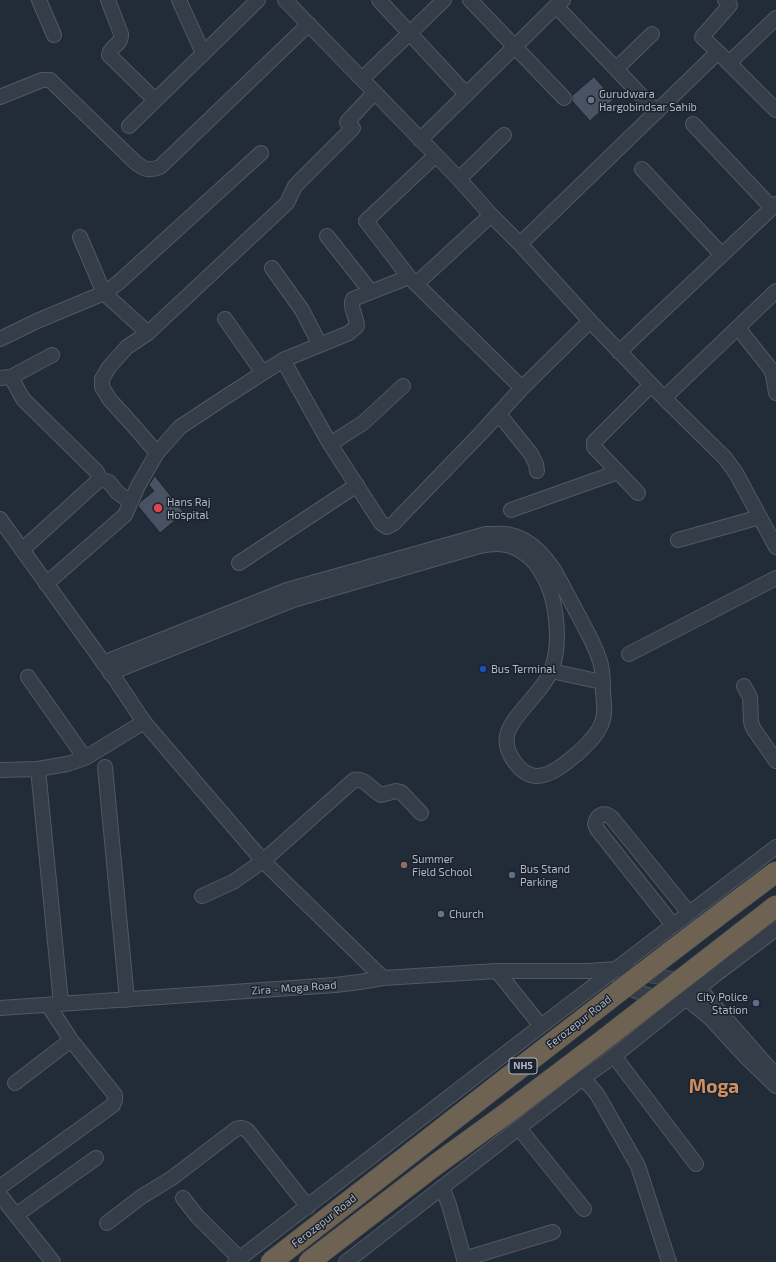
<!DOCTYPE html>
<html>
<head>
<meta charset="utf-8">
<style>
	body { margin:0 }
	canvas { display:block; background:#222b38 }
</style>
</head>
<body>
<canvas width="776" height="1262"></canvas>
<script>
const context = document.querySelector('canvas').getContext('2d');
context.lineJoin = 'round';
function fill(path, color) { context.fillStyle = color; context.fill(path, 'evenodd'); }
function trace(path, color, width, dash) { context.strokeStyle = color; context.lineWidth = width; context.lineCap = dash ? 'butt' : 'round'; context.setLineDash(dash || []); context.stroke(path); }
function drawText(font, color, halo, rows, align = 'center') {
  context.font = font + ' "Exo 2",sans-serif'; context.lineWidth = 3; context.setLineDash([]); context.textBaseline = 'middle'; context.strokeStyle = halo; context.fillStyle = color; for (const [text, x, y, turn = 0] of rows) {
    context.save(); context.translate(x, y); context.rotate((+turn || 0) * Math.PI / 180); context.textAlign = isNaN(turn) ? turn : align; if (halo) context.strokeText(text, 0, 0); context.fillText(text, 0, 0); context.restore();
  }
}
const building = new Path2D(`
	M 594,77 L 614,99 L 590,121 L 572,101 L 572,96 Z
	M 155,476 L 184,513 L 160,533 L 138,506 L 140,502 L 154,491 L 149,485 Z`);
fill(building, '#485262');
trace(building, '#1d242f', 1);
const minor = new Path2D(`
	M 39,0 L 54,35
	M 108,0 L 121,34 C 122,46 110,45 109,55 L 155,100
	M 179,0 L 203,53
	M 285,0 L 459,179 L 491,215 L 520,244 L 590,321 L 664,398 L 725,458 L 736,473 L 776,547
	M 379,0 L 466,94
	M 470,0 L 564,98
	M 563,0 L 556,6 L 657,112
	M 718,52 L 702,37 L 730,5 L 725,0
	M 729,63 L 776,18
	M 616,69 L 652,34
	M 362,79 L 444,0
	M 0,97 L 42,80 L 50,80 L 135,162 C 145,170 148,171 160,167 L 309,24
	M 693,124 L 772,208
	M 129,126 L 258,0
	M 420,140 L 556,6
	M 642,169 L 722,255
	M 459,179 L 504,135
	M 327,236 L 371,292
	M 80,237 L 104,293 L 118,283 L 261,153
	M 520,244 L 718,52 L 776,110
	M 272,268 L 302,310 L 320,345
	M 409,277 L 366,221 L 436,155
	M 416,284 L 491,215
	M 225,319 L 263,373
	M 738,328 L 770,368 L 773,375 L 776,393
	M 148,333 L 127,347 L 109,367 L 102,379 L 102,387 L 110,400 L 132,424 L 157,453
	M 0,339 L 37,321 L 104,293 L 148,333 L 287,203 L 295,186 L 353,128 L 347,122 L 375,92
	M 619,352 L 776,204
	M 283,360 L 349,333 L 357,326 C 357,317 349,307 353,299 L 409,277 L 522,388
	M 11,377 L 23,399 L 97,472 L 100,479
	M 0,378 L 11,377 L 52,355
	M 664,398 L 776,291
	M 499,414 L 531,454 L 536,464 L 537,471
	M 330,444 L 363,423 L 403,386
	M 100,479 L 109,482 L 118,493 L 131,502
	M 638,493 L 596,449 L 594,447 L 594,442 L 651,385
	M 511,510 L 618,472
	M 0,519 L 116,680 L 144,722 L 263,861 L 383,978
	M 678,540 L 760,517
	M 22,550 L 100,479
	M 239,563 L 357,485
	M 46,584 L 125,515 L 138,486 L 157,453 L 180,427 L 224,398 L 283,360 L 330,444 L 381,523 L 387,527 L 394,523 L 482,432 L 522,388 L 590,321
	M 629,654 L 776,578
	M 103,663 L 287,590 L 486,534 C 494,534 503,533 511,535 C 530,539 544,555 554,570 C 563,586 571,602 580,618 C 588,634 597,648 601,665 C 603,674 603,684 603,692 C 604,704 606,714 601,725 C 596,737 587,744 578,753 C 567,762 552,776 536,776 C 520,775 504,752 507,736 C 510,717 542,693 551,671 C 562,644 557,596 541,572 C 534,559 520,548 506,545 C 496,542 485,545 476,547 L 293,600 L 110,673
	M 551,671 L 602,682
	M 28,677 L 85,758
	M 744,686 L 750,697 L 751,722 L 753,728 L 776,761
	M 105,767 L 127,1000
	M 38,769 L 61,1003
	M 0,770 L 38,769 L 67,764 L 85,758 L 144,722
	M 202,896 L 233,882 L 263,861 L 354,780 C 364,777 372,790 381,795 L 396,791 L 401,792 L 421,813
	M 673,925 L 597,829 L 595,824 C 597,815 604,811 612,818 L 689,913
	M 497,971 L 541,1026
	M 620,984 C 646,996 657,1000 686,998 L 710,1018 L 747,1058 L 776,1086
	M 0,1008 L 335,985 L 360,982 L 383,978 L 497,971 L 588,971 L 616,969 L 683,981 L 692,984 L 699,988 L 776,1076
	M 614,1056 L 696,1164
	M 583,1078 L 597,1094 L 638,1166 L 669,1262
	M 15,1083 L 71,1040
	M 519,1128 L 584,1209
	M 0,1187 L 113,1105 L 115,1100 L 115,1095 L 71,1040 L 48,1005
	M 442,1187 L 449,1205 L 465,1262
	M 0,1195 L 53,1262
	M 183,1198 L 197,1216 L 240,1259
	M 16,1215 L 96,1158
	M 107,1223 L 141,1197 L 172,1178 L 236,1129 C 241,1127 244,1128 248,1131 L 308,1207
	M 464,1259 L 553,1232
	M 235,1262 L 541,1026 L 776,847
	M 346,1262 L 583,1078 L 614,1056 L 715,975 L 776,929`);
trace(minor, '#505863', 16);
trace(minor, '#353d48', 14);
const highwayBridge = new Path2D(`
	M 271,1262 C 439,1132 606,999 776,872
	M 309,1262 L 434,1166 L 507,1113 L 602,1041 L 776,906`);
trace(highwayBridge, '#404853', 22, []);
trace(highwayBridge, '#6e6352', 21);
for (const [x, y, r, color] of [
	[591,100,4,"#6b7280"],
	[158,508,5,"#e0444e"],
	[483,669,4,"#1a4fb4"],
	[404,865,4,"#8d6e63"],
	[512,875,4,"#5c6f8a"],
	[441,914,4,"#6b7280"],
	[756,1003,4,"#5c6f8a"]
]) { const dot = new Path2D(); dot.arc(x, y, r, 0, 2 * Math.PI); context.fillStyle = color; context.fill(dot); trace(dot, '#1b222d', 1.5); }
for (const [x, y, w] of [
	[523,1066,28]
]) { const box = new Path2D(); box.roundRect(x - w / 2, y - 8, w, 16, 3); context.fillStyle = '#1b222d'; context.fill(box); trace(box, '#b0b8c5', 1); }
drawText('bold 10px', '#b0b8c5', null, [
	["NH5",523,1066]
]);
drawText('11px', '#b0b8c5', '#1b222d', [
	["Gurudwara",599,94],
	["Hargobindsar Sahib",599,107],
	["Hans Raj",167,502],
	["Hospital",167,515],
	["Bus Terminal",491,669],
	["Summer",412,859],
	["Field School",412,872],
	["Bus Stand",520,869],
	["Parking",520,882],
	["Church",449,914],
	["City Police",748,997,"right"],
	["Station",748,1010,"right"]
], 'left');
drawText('11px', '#b0b8c5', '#1b222d', [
	["Zira - Moga Road",294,988,-4],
	["Ferozepur Road",579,1022,-38],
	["Ferozepur Road",324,1221,-38]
]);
drawText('bold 19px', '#cf8f60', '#1b222d', [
	["Moga",714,1087]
]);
</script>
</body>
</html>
